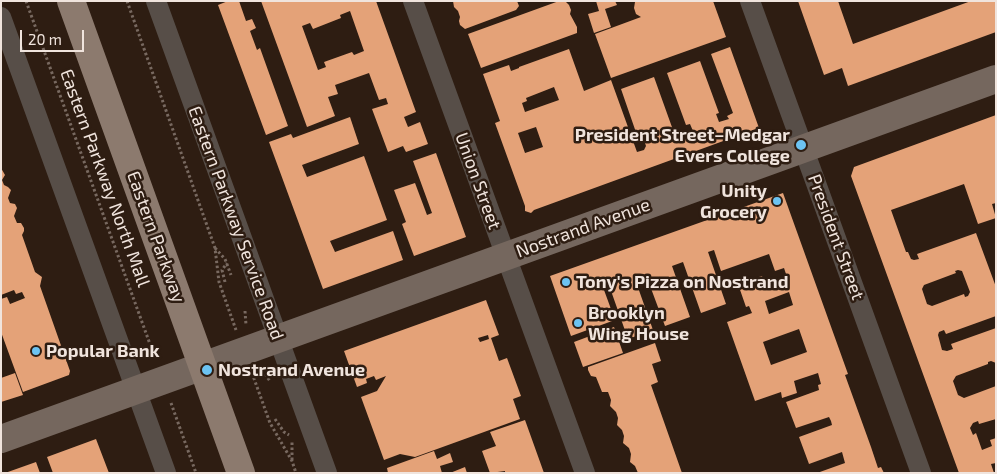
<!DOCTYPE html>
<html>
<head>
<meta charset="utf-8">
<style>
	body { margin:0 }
	#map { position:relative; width:997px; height:474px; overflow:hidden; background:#2e1d12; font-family:"Exo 2",sans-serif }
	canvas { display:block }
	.frame { position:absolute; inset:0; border:2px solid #f0e4dd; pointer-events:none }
	.scale { position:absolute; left:20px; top:30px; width:64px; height:22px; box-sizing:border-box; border:2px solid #f0e4dd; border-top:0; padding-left:6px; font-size:15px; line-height:18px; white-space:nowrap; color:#f0e4dd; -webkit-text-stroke:4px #2e1d12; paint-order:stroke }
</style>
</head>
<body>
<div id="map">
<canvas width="997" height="474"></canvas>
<div class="frame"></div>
<div class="scale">20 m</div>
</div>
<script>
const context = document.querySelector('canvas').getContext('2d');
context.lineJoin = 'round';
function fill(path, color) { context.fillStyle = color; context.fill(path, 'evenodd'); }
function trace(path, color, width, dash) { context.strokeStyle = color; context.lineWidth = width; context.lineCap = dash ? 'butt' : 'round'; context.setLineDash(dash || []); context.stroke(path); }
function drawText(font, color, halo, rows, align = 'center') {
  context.font = font + ' "Exo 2",sans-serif'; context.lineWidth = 5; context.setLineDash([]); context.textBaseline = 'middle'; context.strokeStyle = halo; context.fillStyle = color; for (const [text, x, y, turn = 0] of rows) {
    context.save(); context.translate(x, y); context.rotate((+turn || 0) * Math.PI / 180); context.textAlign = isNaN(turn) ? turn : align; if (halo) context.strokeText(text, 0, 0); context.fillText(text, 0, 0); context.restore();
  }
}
fill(new Path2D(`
	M 228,1 L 239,1 L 246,21 L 252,19 L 256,28 L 250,31 L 257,50 L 260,48 L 288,126 L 266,135 L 218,5 Z
	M 261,1 L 376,1 L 416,112 L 404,117 L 408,127 L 420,122 L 428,144 L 406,152 L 403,146 L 388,152 L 372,109 L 388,104 L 386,98 L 379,100 L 369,73 L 335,85 L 338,94 L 328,97 L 335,116 L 307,127 ZM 350,11 L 364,51 L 354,55 L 352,52 L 324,62 L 326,67 L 318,70 L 302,26 L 310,23 L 313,29 L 341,18 L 340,15 Z
	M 453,1 L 517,1 L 519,6 L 516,10 L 465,29 L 460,25 L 459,21 L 460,17 L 458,11 L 454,7 Z
	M 559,1 L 565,1 L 569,5 L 571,10 L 570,14 L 577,27 L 577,33 L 481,68 L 468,34 Z
	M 596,1 L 615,1 L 617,5 L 605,9 L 611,27 L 594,33 L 588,14 L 599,11 Z
	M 638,1 L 713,1 L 726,37 L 611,78 L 595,34 L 641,17 L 636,14 L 634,8 L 635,2 Z
	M 798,1 L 838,1 L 853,44 L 971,1 L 996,1 L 996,32 L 848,86 L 842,68 L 824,75 Z
	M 730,47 L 759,128 L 534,210 L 531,213 L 525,211 L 525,206 L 495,123 L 500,121 L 483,74 L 509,65 L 511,71 L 519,68 L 519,67 L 569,49 L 584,91 L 611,80 L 637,152 L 644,150 L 646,146 L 644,140 L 639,141 L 621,89 L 654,77 L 673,130 L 669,131 L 672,138 L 676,138 L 689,134 L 693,131 L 690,124 L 686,125 L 667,73 L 700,61 L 719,113 L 716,114 L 719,122 L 729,119 L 727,116 L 733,113 L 711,54 ZM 554,87 L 559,100 L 525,112 L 522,103 L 527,101 L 526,98 ZM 536,127 L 543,147 L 525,153 L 518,133 Z
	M 996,115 L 996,203 L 992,204 L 996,218 L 978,224 L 964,184 L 891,210 L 906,252 L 908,252 L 911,259 L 914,260 L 919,259 L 917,254 L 976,233 L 996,287 L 996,316 L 946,334 L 944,330 L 939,332 L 938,335 L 942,350 L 947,351 L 953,349 L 951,344 L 996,328 L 996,363 L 991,361 L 988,362 L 988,364 L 956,376 L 953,381 L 958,395 L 964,398 L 996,386 L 996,419 L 979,424 L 978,421 L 973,423 L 970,428 L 973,435 L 976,433 L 982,450 L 992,446 L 990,440 L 996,438 L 996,463 L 991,464 L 994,473 L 959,473 L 851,176 L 854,167 ZM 958,270 L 962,271 L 970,292 L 968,296 L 965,297 L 964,294 L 932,306 L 927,304 L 922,289 L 924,285 L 956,273 L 955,271 Z
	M 350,117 L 359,144 L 302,165 L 307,177 L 364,156 L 387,220 L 330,241 L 335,252 L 393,231 L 403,260 L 323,289 L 269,142 L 291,134 L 293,138 Z
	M 436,153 L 466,237 L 414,256 L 402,224 L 406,222 L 394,190 L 415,183 L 427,215 L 432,213 L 413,161 Z
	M 1,168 L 5,175 L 2,180 L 4,185 L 8,187 L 11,190 L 8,198 L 10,203 L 15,204 L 17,208 L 14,216 L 17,223 L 21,223 L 24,228 L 24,231 L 22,235 L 35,272 L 42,277 L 40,286 L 70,371 L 69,375 L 23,392 L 1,332 L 1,299 L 7,297 L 10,304 L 25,298 L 22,292 L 16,294 L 14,290 L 1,295 Z
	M 783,193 L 848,374 L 845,375 L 871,447 L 878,468 L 881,467 L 884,473 L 817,473 L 845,463 L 842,452 L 809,464 L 799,437 L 832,425 L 831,421 L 829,417 L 796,428 L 786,402 L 819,390 L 818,385 L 821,384 L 818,373 L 794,381 L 797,393 L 782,398 L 781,392 L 755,401 L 727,322 L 752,313 L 749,306 L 746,307 L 738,284 L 762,276 L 766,288 L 788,280 L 784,268 L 775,271 L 769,254 L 721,271 L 714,250 L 708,252 L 726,304 L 701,313 L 683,262 L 672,266 L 690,317 L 665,326 L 646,275 L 635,279 L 653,330 L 628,339 L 610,288 L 604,290 L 615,320 L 571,336 L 550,276 ZM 789,292 L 793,305 L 769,314 L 765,301 ZM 799,329 L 807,352 L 771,365 L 763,342 Z
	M 486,300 L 499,335 L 491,338 L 499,361 L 507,358 L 521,396 L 513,399 L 520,419 L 415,457 L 400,454 L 384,460 L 361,397 L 377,391 L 386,376 L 376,380 L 374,376 L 366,379 L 367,383 L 357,387 L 344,351 ZM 488,335 L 489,339 L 480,342 L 478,338 Z
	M 614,327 L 623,353 L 583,367 L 574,342 Z
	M 655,343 L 661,361 L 652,364 L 658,382 L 651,385 L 682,473 L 638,473 L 635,466 L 630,462 L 631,454 L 629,448 L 623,443 L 624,436 L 622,430 L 617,425 L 618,418 L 616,412 L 610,406 L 611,400 L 608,392 L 602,392 L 596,377 L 591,376 L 588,370 L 588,367 Z
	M 15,373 L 23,395 L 1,402 L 1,378 Z
	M 525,420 L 544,473 L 505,473 L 505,471 L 490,473 L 482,451 L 496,446 L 490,432 Z
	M 96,439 L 109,473 L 53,473 L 47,457 Z
	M 434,451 L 437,459 L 450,453 L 453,462 L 440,466 L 442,473 L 388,473 L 387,468 Z
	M 36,462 L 40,473 L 5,473 Z
	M 465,467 L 467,473 L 450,473 Z`), '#e4a278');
trace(new Path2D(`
	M 26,1 L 155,358
	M 127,1 L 215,248 L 219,282 L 236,330
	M 215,248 L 225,259 L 231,275
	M 225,282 L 222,270 L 227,263
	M 245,311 L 246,325
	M 262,370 L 270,381
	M 252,373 L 270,423 L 292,461 L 296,473
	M 171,403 L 196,473
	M 275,419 L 284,432 L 289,435
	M 292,460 L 292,441`), '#786960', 3, [2.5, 2.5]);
trace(new Path2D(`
	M 156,1 L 327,473
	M 413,1 L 585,473
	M 750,1 L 921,473
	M 1,17 L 166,473`), '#574e48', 20);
trace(new Path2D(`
	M 1,439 L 996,79`), '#75675e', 28);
trace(new Path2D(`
	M 71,1 L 241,473`), '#8c7a6e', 28);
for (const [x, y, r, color] of [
	[801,145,6,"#6cc3f2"],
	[777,201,5,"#6cc3f2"],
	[566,282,5,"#6cc3f2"],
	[578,323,5,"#6cc3f2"],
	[36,351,5,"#6cc3f2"],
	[207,370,6,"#6cc3f2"]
]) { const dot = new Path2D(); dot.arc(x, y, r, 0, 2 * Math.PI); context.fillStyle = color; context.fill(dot); trace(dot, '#2e1d12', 2); }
drawText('bold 18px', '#f0e4dd', '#2e1d12', [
	["President Street–Medgar",790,135,"right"],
	["Evers College",790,156,"right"],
	["Unity",767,191,"right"],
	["Grocery",767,212,"right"],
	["Tony's Pizza on Nostrand",576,282],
	["Brooklyn",588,313],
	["Wing House",588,334],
	["Popular Bank",46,351],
	["Nostrand Avenue",218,370]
], 'left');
drawText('18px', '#f0e4dd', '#2e1d12', [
	["Eastern Parkway North Mall",105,178,70],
	["Union Street",478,181,70],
	["Eastern Parkway Service Road",236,223,70],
	["Nostrand Avenue",583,228,-20],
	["Eastern Parkway",156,237,70],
	["President Street",836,237,70]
]);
</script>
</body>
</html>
